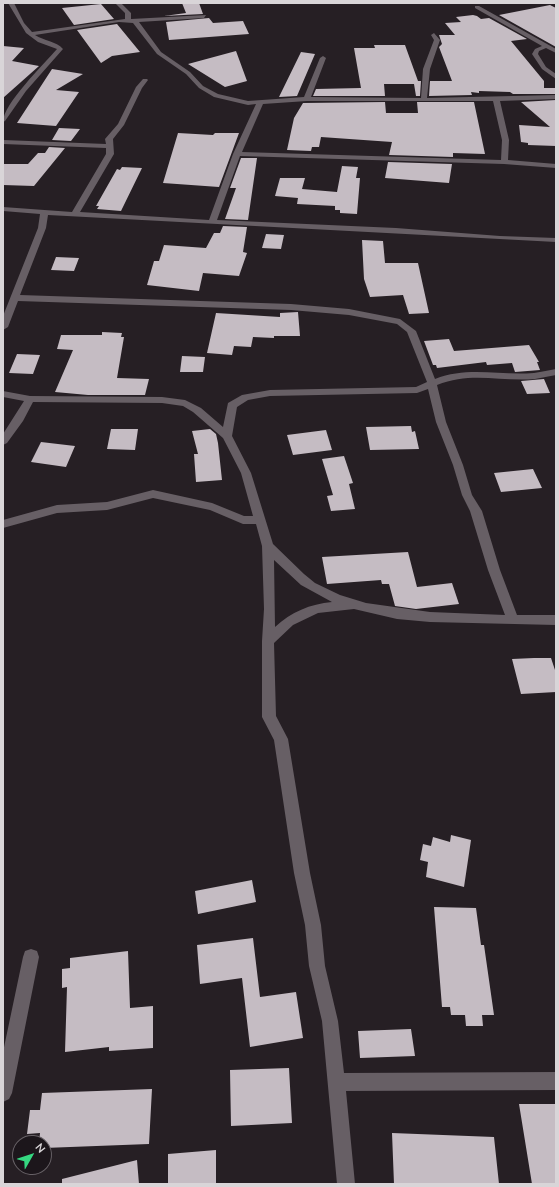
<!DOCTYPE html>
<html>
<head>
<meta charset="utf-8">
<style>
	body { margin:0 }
	#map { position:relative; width:559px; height:1187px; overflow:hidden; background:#261f24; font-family:Mulish,sans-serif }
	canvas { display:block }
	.frame { position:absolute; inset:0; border:4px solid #d9d5d8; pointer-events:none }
	.north { position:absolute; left:12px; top:1135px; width:40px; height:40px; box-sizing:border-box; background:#1c161b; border:1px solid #686267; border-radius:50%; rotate:51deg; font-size:11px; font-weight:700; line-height:16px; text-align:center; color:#d9d5d8 }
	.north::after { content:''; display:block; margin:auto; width:14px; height:18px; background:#35d881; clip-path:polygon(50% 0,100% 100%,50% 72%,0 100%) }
</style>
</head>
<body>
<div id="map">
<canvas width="559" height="1187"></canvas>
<div class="frame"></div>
<div class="north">N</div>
</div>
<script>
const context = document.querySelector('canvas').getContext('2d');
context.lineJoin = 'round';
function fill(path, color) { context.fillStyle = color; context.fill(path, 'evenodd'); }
fill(new Path2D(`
	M 182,3 L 199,3 L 203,14 L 164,16 L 186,13 Z
	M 101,4 L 114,19 L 74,25 L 62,8 Z
	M 550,5 L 556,8 L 556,47 L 499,15 Z
	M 473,15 L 477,16 L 481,19 L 489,18 L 527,39 L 511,41 L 544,81 L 544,88 L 556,88 L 556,94 L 513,94 L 510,92 L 479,91 L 479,93 L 471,92 L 472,95 L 429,96 L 430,81 L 452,81 L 439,47 L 442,44 L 439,35 L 455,35 L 445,23 L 461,22 L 456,17 Z
	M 209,18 L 213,23 L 243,21 L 249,34 L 169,40 L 166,22 Z
	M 117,24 L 140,52 L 112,56 L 101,63 L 77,30 Z
	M 374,45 L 405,45 L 418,81 L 421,81 L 420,96 L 416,96 L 414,84 L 384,84 L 385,96 L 313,96 L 316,89 L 361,88 L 354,48 L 375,48 Z
	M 3,46 L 24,48 L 12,61 L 39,66 L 3,98 Z
	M 236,51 L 247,81 L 225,87 L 188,64 Z
	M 301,52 L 315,54 L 297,96 L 279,97 Z
	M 52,69 L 83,74 L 56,90 L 79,92 L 56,126 L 17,123 Z
	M 556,100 L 556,146 L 528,145 L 528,143 L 521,142 L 519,125 L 550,127 L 521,102 Z
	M 385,102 L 386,113 L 418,113 L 417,102 L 474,102 L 485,154 L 453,153 L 453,157 L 389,155 L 392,142 L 321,137 L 319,147 L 312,147 L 311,151 L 287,150 L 294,118 L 303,103 Z
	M 59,128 L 80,129 L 71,141 L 52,140 Z
	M 178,133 L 213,135 L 215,133 L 239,133 L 219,187 L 163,183 Z
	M 49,147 L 65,148 L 34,186 L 3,185 L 3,164 L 28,164 L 38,153 L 45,153 Z
	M 241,158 L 257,158 L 248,220 L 225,219 L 236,188 L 230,188 Z
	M 388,162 L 452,164 L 449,183 L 385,178 Z
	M 342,166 L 358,167 L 356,178 L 360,178 L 357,214 L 340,213 L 340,210 L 335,210 L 335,206 L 297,204 L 298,198 L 275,196 L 280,178 L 305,178 L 302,189 L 337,192 Z
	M 122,167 L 142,168 L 121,211 L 97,209 L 99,206 L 96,206 L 117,169 L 120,170 Z
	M 223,226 L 247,227 L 243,252 L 247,253 L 239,276 L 203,273 L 199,291 L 147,285 L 154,261 L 159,261 L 164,245 L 206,248 L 214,233 L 220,233 Z
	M 266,234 L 284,235 L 281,249 L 262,248 Z
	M 362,240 L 383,241 L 385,263 L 418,263 L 429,313 L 409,314 L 403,295 L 370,297 L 364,279 Z
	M 56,257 L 79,258 L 74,271 L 51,270 Z
	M 298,312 L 300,336 L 274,336 L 274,338 L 253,337 L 251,347 L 234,346 L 232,355 L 207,353 L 216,313 L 280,317 L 280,313 Z
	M 102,332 L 122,333 L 121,337 L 124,337 L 117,378 L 149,379 L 145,395 L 88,395 L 55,392 L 73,350 L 57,349 L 61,335 L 102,335 Z
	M 449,339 L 454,351 L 529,345 L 539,362 L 537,362 L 540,370 L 515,372 L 512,363 L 487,365 L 486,362 L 437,368 L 436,365 L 433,365 L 424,341 Z
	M 17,354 L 40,355 L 33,374 L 9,373 Z
	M 182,356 L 205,357 L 203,372 L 180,372 Z
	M 544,379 L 550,393 L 527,394 L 521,381 Z
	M 411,426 L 412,432 L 415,431 L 419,449 L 370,450 L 366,427 Z
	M 111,429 L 138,429 L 135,450 L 107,449 Z
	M 210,429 L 216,434 L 218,443 L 222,480 L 196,482 L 194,454 L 198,454 L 192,431 Z
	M 326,430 L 332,450 L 293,455 L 287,435 Z
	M 41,442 L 75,446 L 66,467 L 31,462 Z
	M 344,456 L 353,483 L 349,484 L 355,509 L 331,511 L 327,496 L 333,495 L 322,459 Z
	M 533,469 L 542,488 L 501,492 L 494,473 Z
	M 408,552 L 417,587 L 452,583 L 459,604 L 416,609 L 395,606 L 389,584 L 382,584 L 381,580 L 327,584 L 322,557 Z
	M 534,658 L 551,658 L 556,673 L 556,692 L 521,694 L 512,659 Z
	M 451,835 L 471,840 L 464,887 L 426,877 L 428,862 L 420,860 L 423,844 L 431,846 L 433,837 L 450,842 Z
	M 252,880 L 256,902 L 198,914 L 195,891 Z
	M 434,907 L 476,908 L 481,945 L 484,945 L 494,1015 L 482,1015 L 483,1026 L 466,1026 L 465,1015 L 451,1015 L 450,1007 L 442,1007 Z
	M 253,938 L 260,997 L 296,992 L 303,1038 L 250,1047 L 242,978 L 200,984 L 197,945 Z
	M 128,951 L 130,1008 L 153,1006 L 153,1048 L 109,1051 L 109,1047 L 65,1052 L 67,987 L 62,988 L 62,969 L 70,968 L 70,958 Z
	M 411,1029 L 415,1056 L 360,1058 L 358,1031 Z
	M 289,1068 L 292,1123 L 231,1126 L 230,1070 Z
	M 152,1089 L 149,1144 L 44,1148 L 44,1143 L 39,1143 L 40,1133 L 27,1134 L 30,1110 L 40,1110 L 42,1093 Z
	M 519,1104 L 556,1104 L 556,1184 L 532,1184 Z
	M 392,1133 L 494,1137 L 499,1184 L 394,1184 Z
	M 216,1150 L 216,1184 L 168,1184 L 168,1154 Z
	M 137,1160 L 139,1184 L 62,1184 L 62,1179 Z`), '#c5bcc3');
fill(new Path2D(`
	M 8,3 L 14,3 L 24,23 L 32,32 L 125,19 L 125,13 L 115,3 L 121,3 L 131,13 L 131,19 L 206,15 L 204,18 L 139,22 L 161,52 L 190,72 L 203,86 L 218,94 L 248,101 L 304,97 L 320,58 L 323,56 L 326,58 L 311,97 L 421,98 L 423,69 L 434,40 L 431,35 L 434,33 L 440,40 L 430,69 L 427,98 L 556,95 L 556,99 L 500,101 L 509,140 L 508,160 L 556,164 L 556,168 L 504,164 L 240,156 L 217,220 L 396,228 L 500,236 L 556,238 L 556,242 L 48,215 L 46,228 L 20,295 L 291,304 L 349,309 L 400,319 L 416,331 L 435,379 C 468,366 500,376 534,373 C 542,372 549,370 556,369 L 556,375 C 549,376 542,378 535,379 C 500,382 472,371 437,385 L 446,422 L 463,465 L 472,495 L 482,511 L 500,570 L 517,615 L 556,615 L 556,625 L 430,622 L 397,619 L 354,609 L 318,613 L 293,625 L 274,643 L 276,716 L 288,739 L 310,873 L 321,925 L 325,966 L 338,1021 L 344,1073 L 556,1072 L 556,1090 L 346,1091 L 355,1184 L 337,1184 L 322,1021 L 309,966 L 305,925 L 294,873 L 274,740 L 262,717 L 262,641 L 264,609 L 262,546 L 256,524 L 243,524 L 210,510 L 153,498 L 107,510 L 57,513 L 3,528 L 3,520 L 57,505 L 107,502 L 153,490 L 212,503 L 244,516 L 253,516 L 241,473 L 223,438 L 193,412 L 183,406 L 162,403 L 33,402 L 23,421 L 7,443 L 3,445 L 3,434 L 24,401 L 3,397 L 3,391 L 30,396 L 162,397 L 185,400 L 201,408 L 223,427 L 228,403 L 242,395 L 270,390 L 416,387 L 427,382 L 407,332 L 397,324 L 349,315 L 291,310 L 18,301 L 8,327 L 3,330 L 3,316 L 38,228 L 40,214 L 3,211 L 3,207 L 72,212 L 106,154 L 106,148 L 3,144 L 3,140 L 106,144 L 105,139 L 118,124 L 136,87 L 143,79 L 147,79 L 148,80 L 142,88 L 124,125 L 113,139 L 114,154 L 80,212 L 209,220 L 233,154 L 256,104 L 248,105 L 214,97 L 199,88 L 186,74 L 157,54 L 133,23 L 119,22 L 35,35 C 44,41 56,41 63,49 L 26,91 L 5,121 L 3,122 C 3,104 44,64 57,49 L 38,42 L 26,33 ZM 307,101 L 493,101 L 502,140 L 501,160 L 242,152 L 263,104 ZM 428,389 L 436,422 L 453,465 L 462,495 L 470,511 L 488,570 L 505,615 L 430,612 L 366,603 L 340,595 L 315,583 L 304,574 L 273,544 L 251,473 L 232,436 L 237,407 L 248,400 L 270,396 L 417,393 ZM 274,560 L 301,585 L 332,602 C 310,604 291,612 275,627 Z
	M 475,6 L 479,6 L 556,49 L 556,53 L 546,48 L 539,51 L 538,54 L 546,67 L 556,74 L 556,79 L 542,69 L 532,54 L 535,49 L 542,46 L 475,8 Z
	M 31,949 L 37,951 L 39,957 L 12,1093 L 9,1099 L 3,1102 L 3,1052 L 23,957 L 25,951 Z`), '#675f65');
</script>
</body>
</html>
